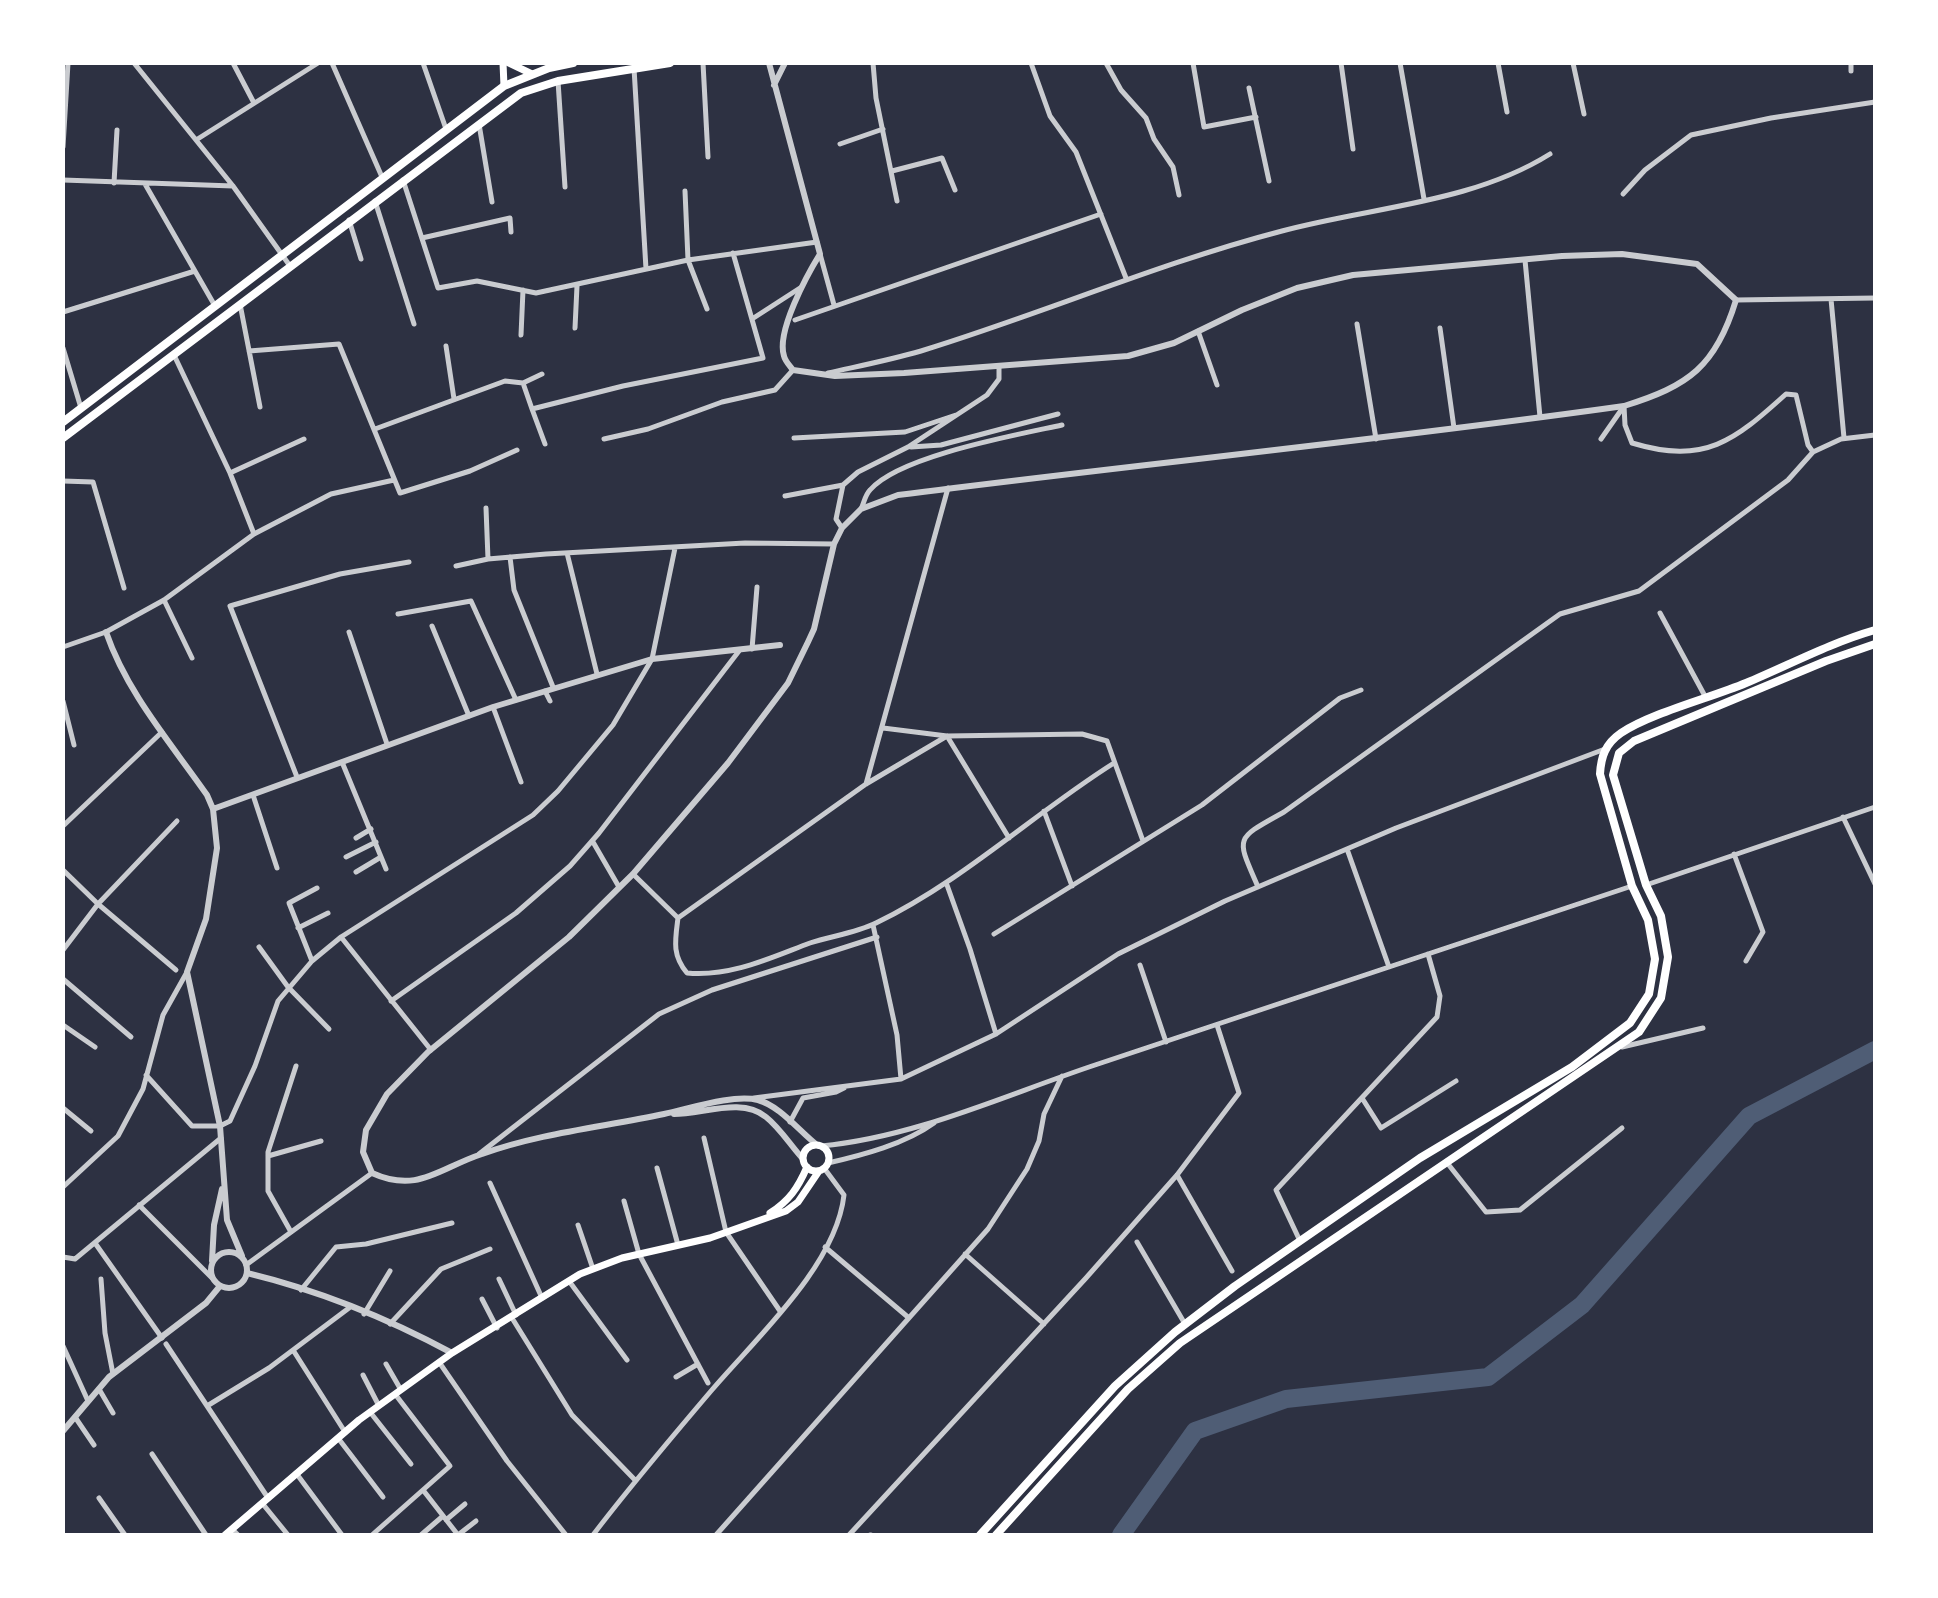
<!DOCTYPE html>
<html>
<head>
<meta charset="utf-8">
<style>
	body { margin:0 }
	#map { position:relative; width:1938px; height:1598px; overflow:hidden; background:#2d3142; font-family:"Crimson Pro",serif }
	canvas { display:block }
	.frame { position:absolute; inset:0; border:65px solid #fff; pointer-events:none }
</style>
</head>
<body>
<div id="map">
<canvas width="1938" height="1598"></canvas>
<div class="frame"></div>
</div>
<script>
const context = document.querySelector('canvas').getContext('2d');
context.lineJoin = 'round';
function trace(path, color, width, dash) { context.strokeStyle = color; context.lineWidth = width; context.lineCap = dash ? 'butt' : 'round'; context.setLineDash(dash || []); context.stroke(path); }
trace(new Path2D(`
	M 1121,1535 L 1195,1431 L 1286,1399 L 1488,1377 L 1582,1305 L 1749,1116 L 1875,1050`), '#4f5d75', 18);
trace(new Path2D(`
	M 134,63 L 233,186 L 290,266
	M 233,63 L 254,103
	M 332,63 L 382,177
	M 423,63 L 446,129
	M 703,63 L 708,157
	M 873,63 L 876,98 L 897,201
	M 1031,63 L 1050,116 L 1076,152 L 1126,278
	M 1106,63 L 1121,90 L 1146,118 L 1154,139 L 1173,167 L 1179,195
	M 1193,63 L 1204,127 L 1256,117
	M 1341,63 L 1353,149
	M 1400,63 L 1424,199
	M 1498,63 L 1507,112
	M 1573,63 L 1584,114
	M 1851,63 L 1851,71
	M 634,68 L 646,269
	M 558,81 L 565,187
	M 1249,88 L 1269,181
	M 479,124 L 492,202
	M 196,140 L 318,63
	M 840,144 L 883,129
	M 63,147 L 68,63
	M 892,171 L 942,158 L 955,190
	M 63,180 L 233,186
	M 403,180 L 438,288 L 477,281 L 536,293 L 688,260 L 817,242
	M 114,183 L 117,130
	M 145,184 L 215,306
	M 685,191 L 688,260 L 707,309
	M 1623,194 L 1645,170 L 1691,135 L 1771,118 L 1875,102
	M 375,201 L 414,324
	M 349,220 L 361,259
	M 422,238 L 510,218 L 511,232
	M 820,254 L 834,305
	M 1525,260 L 1540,417
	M 1831,299 L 1844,438
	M 1736,300 L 1875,298
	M 240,304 L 260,407
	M 63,312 L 195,271
	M 752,319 L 800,288
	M 795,320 L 1101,214
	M 1357,324 L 1376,439
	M 575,328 L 577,286
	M 1440,328 L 1454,428
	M 1198,331 L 1217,385
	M 521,335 L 523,290
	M 446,346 L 454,399
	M 63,348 L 81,408
	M 249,351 L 339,344 L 400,493 L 470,471 L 517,450
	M 174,355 L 230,473 L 254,534
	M 828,373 C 859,366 890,360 921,351 C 1042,314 1159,263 1282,231 C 1371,207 1472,203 1550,154
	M 523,383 L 532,409
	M 523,383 L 542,374
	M 375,429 L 505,381 L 523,383
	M 794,438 L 905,432 L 956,415
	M 604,439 L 648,429 L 722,402 L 775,390 L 793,370
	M 1601,439 L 1624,406 L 1625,425 L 1632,443 C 1705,465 1734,441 1786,394 L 1796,395 L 1808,445 L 1813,452
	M 545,444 L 532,409 L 623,386 L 763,358 L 733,253
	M 911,447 L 941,445 L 1058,414
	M 230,473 L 304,439
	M 63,481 L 93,482 L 124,588
	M 785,496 L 843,485
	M 486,508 L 488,559
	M 861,509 C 864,503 865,495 870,490 C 899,456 1016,435 1062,425
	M 842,528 L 836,519 L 843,485 L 858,472 L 908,447 L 987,395 L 999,379 L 999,368
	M 567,553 L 597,674
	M 510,557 L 514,590 L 553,687
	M 456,566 L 488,559 L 546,554 L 745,543 L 834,544
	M 164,600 L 192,658
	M 1660,613 L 1706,698
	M 398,614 L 471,601 L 516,700
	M 432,626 L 469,716
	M 349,632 L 387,744
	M 63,647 L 106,632 L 164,600 L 254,534 L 331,494 L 394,480
	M 752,649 L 757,587
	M 545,691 L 550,701
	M 63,701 L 74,745
	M 493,707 L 521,782
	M 883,728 L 947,736 L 1082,734 L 1107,741 L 1143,841
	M 947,736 L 1009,838
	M 342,762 L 386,869
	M 297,777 L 230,606 L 340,574 L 409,562
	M 866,784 L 948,488
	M 253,795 L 277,868
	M 1044,811 L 1072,886
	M 1843,817 L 1875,884
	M 63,826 L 162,732
	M 356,838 L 371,829
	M 593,842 L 619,887
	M 1347,849 L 1389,967
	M 1734,854 L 1763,932 L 1746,961
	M 346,857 L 376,842
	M 63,870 L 98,904 L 176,970
	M 356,872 L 381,857
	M 633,874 L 678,918
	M 947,885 L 970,949 L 996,1034
	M 1646,885 L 1875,807
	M 1258,887 C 1236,836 1234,840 1284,812 L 1560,614 L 1639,591 L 1788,480 L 1813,452 L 1841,439 L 1875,435
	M 678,918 C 675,941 672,955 687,973 C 731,977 770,958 810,943 C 831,936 856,933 876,923 C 963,881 1033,814 1114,763
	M 678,918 L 866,784 L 947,736
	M 873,925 L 897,1035 L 901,1079
	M 298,928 L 328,913
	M 994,934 L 1202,805 L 1340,698 L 1361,690
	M 341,937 L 431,1050
	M 259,947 L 288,987 L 329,1029
	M 63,950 L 98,904 L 177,821
	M 312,961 L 289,903 L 317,888
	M 1140,965 L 1166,1042
	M 63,979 L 131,1037
	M 391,1001 L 516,913 L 570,866 L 599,833 L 739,651
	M 63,1025 L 95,1047
	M 1622,1047 L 1703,1028
	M 146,1075 L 192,1126 L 220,1126 L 230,1121 L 255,1066 L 278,1001 L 312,961 L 341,937 L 533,815 L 558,791 L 613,725 L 652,659 L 675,548
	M 754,1098 L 901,1079 L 996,1034 L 1118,954 L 1225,901 L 1396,828 L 1605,749
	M 1362,1098 L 1381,1128 L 1456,1081
	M 63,1108 L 91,1131
	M 790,1122 L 803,1098 L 836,1092 L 844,1088
	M 704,1138 L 726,1232 L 780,1311
	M 821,1146 C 916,1137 1005,1095 1095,1065 C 1274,1006 1453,946 1632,886
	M 479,1154 L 659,1014 L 712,990 L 877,937
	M 268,1156 L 321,1141
	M 828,1163 C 863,1155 905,1144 934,1123
	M 1448,1164 L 1486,1212 L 1520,1210 L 1622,1128
	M 657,1168 L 678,1245
	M 1177,1175 L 1232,1271
	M 490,1183 L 542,1298
	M 63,1187 L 118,1136 L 143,1089 L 163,1015 L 187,972
	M 624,1201 L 639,1254 L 708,1383
	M 139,1205 L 213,1279
	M 578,1225 L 593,1269
	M 291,1232 L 268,1191 L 268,1152 L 296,1066
	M 1300,1241 L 1276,1190 L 1437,1017 L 1440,996 L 1428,954
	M 1137,1242 L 1185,1324
	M 95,1243 L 162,1338
	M 825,1247 L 909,1318
	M 965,1254 L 1044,1324
	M 63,1257 L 75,1259 L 221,1138
	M 246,1265 L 372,1173
	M 101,1279 L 105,1333 L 113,1374
	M 499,1279 L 516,1315
	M 569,1281 L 627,1360
	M 301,1290 L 336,1247 L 366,1244 L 452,1223
	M 482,1299 L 497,1328
	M 364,1314 L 390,1271
	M 512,1318 L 572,1415 L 635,1480
	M 390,1324 L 441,1269 L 490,1249
	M 166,1344 L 268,1498
	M 63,1346 L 88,1401
	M 293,1350 L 345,1432
	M 439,1362 L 507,1461 L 566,1535
	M 386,1364 L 401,1390
	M 363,1375 L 379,1406
	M 676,1377 L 698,1364
	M 99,1389 L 113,1413
	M 207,1406 L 269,1368 L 349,1308
	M 370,1412 L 411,1464
	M 75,1417 L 94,1445
	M 338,1438 L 383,1497
	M 152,1454 L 206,1535
	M 296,1473 L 342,1535
	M 423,1490 L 458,1535
	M 99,1498 L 125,1535
	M 262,1503 L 288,1535
	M 446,1520 L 465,1504
	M 232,1529 L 238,1535
	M 372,1535 L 450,1466 L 395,1394
	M 421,1535 L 443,1516
	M 458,1535 L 476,1521
	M 593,1535 C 631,1485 671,1438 711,1391 C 756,1338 836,1266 844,1195 L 824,1168
	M 716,1535 L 988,1229 L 1027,1169 L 1039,1141 L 1044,1114 L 1062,1076
	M 849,1535 L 1086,1278 L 1177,1175 L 1239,1093 L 1217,1025
	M 870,1535 L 871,1535`), '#caccd0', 5);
trace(new Path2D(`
	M 769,63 L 820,254 C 807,275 776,332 784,356 C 785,361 790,366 793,370 L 835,376 L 904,373 L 1128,356 L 1174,343 L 1242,310 L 1297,288 L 1353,275 L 1562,256 L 1622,254 L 1697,264 L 1736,300 C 1716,366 1689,386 1624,406 C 1383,440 1140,464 898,495 L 861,509 L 842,528 L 834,544 L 814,629 L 808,642 L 788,683 L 728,763 L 633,874 L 569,937 L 428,1052 L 387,1094 L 366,1130 L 363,1152 L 372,1173 C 418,1194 439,1168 482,1154 C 540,1133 603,1127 664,1114 C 689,1109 732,1094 758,1100 C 780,1106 799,1131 817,1145
	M 774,85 L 785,63
	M 106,632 C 127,693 170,742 207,795 L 213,809 L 217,848 L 206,919 L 187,972 L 220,1126 L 227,1220 L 242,1256
	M 213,809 L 493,707 L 652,659 L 780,645
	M 674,1114 C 703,1114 742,1097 766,1117 C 780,1128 791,1146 803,1159
	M211 1270a18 18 0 1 1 36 0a18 18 0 1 1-36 0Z
	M 212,1261 L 214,1225 L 222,1189
	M 247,1273 C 317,1290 389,1319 452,1353
	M 63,1431 L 109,1377 L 206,1303 L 220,1286`), '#caccd0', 6);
trace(new Path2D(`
	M 503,63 L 504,86
	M 509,63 L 532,74
	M803 1158a13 13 0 1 1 26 0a13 13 0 1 1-26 0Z
	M 770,1213 C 789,1201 798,1188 807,1167
	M 225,1535 L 359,1420 L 452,1353 L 580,1274 L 622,1258 L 710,1238 L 786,1211 L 798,1202 L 819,1171`), '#fff', 7);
trace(new Path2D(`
	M 63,422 L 504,86 L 549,68 L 573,63
	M 63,438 L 521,93 L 558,81 L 670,63
	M 980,1535 L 1115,1386 L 1175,1332 L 1235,1286 L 1420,1158 L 1572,1067 L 1630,1023 L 1649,994 L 1655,959 L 1648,920 L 1632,886 L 1600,774 C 1601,757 1605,744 1621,733 C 1651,713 1710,698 1746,683 C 1789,665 1830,643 1875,630
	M 996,1535 L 1128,1389 L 1180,1343 L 1639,1032 L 1661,998 L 1668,957 L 1661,916 L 1646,885 L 1613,775 L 1619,753 L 1634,741 L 1826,661 L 1875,644`), '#fff', 8);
</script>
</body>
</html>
